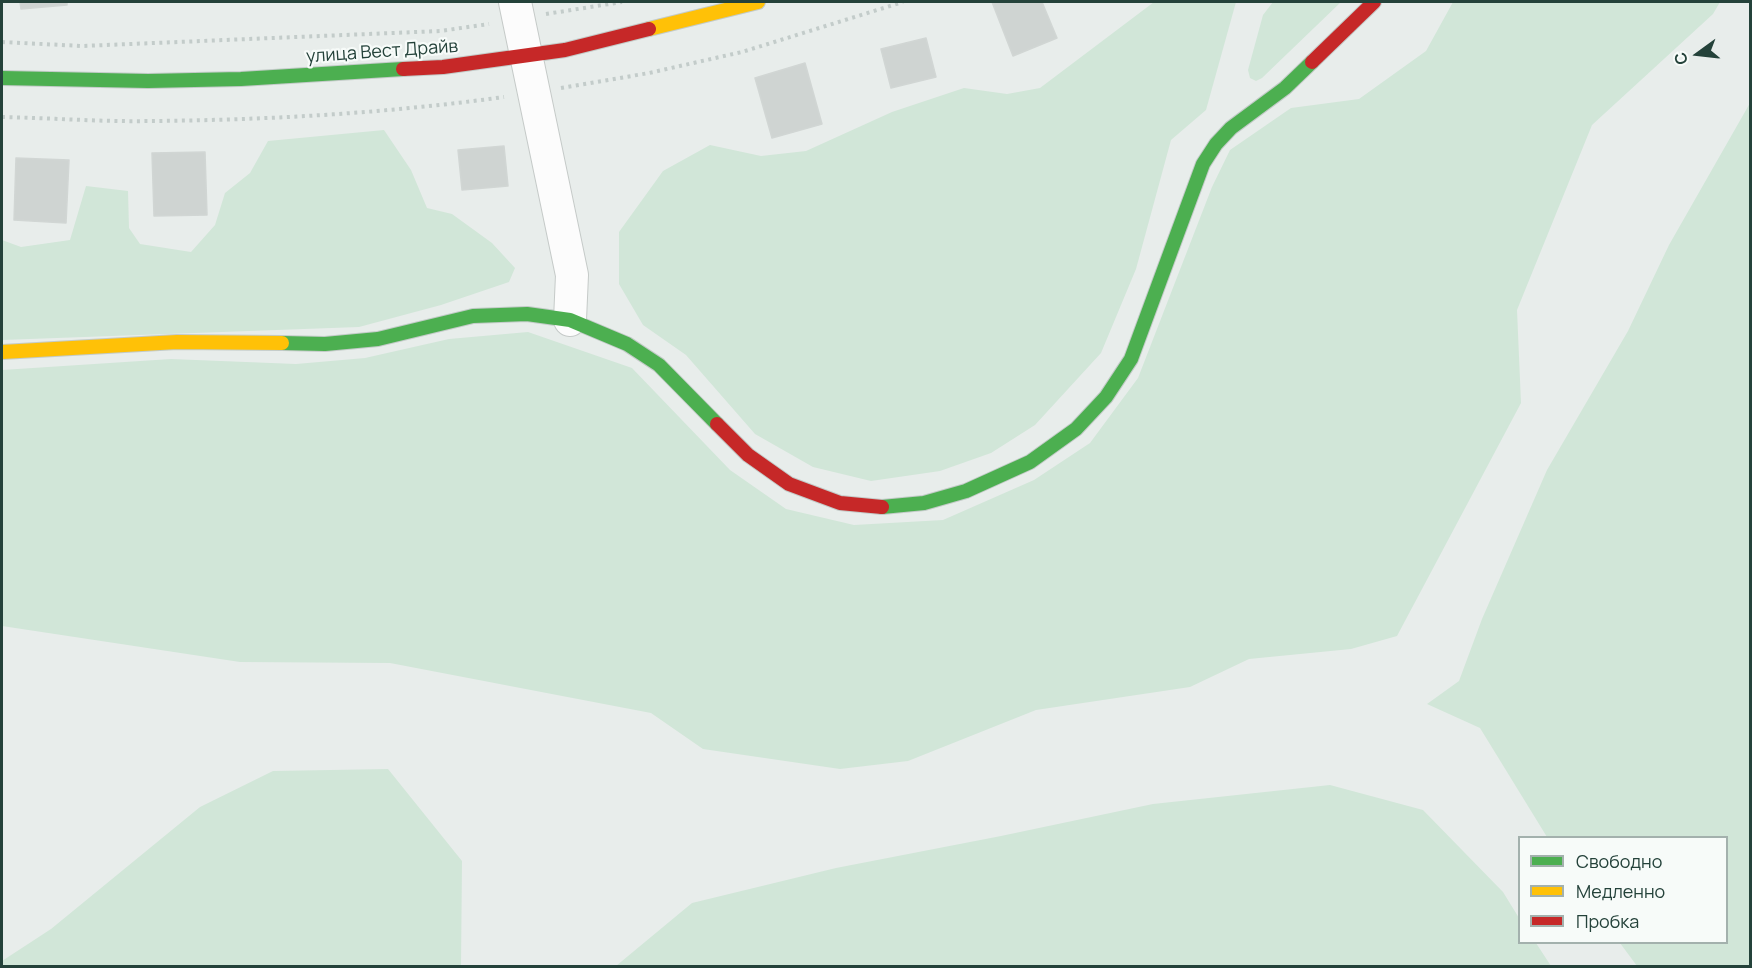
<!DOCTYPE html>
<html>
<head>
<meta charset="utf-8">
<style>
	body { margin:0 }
	#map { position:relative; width:1752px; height:968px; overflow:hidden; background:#e8edeb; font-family:Manrope,sans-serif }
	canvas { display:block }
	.frame { position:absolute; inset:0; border:3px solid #24423a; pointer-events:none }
	.legend { position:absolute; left:1518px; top:836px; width:210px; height:108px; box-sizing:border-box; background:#f7fbf9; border:2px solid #a3b1ad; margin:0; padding:8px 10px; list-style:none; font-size:18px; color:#24423a }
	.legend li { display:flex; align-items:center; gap:12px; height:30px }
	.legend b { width:30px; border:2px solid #a3b1ad }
	.north { position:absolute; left:1668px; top:24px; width:60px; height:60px; -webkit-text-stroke:4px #f7fbf9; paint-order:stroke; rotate:255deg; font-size:16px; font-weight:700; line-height:24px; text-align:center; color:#24423a }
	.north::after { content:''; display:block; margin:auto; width:21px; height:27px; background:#24423a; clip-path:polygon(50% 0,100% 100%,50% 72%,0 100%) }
</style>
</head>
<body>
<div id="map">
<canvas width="1752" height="968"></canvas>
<div class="frame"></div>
<ul class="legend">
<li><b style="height:8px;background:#4caf50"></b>Свободно</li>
<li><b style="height:8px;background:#ffc107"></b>Медленно</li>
<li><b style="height:8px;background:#c62828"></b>Пробка</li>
</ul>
<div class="north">С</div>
</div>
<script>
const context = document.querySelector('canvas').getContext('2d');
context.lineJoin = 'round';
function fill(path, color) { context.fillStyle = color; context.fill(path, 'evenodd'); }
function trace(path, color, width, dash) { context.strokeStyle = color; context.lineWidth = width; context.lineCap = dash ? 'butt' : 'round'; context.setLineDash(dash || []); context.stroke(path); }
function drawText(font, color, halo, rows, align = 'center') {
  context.font = font + ' Manrope,sans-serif'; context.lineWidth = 4.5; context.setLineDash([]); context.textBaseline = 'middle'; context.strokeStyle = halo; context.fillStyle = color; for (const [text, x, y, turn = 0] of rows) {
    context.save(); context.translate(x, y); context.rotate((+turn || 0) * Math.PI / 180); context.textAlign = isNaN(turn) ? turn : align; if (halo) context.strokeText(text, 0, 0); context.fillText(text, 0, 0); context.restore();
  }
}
fill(new Path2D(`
	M 1154,2 L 1236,2 L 1206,110 L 1171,140 L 1136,269 L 1101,353 L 1035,425 L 991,453 L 940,471 L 871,481 L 813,467 L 755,434 L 686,355 L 643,325 L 619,284 L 619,232 L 663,171 L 710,145 L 761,156 L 806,151 L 892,112 L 964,88 L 1007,94 L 1040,88 Z
	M 1273,2 L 1341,2 L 1262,78 L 1256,81 L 1250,78 L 1248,70 L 1263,15 Z
	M 1453,2 L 1720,2 L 1713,14 L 1592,125 L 1517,310 L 1521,403 L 1397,636 L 1351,649 L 1249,659 L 1190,687 L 1036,710 L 908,761 L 840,769 L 703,749 L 651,713 L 390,663 L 240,662 L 2,626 L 2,370 L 171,359 L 296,364 L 365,358 L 449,339 L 528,332 L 632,368 L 730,470 L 786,509 L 854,525 L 943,520 L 1034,480 L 1090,443 L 1138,378 L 1212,187 L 1230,150 L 1291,108 L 1359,99 L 1426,51 Z
	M 1750,103 L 1750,966 L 1637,966 L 1620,943 L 1726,942 L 1726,838 L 1547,837 L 1480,728 L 1427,704 L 1459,681 L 1482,619 L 1547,470 L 1628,331 L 1669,245 Z
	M 384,130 L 411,170 L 427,208 L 452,214 L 492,243 L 515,268 L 509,282 L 441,305 L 359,327 L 2,340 L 2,240 L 21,247 L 70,240 L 86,186 L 128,191 L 129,228 L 140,244 L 191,252 L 215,225 L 225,193 L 250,173 L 268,141 Z
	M 388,769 L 462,861 L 461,966 L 2,966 L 2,961 L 51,929 L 200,807 L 273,771 Z
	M 1330,785 L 1423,810 L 1503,892 L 1519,918 L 1520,942 L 1536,943 L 1551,966 L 616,966 L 692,903 L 836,868 L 1001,836 L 1153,804 Z`), '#d1e6d8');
const building = new Path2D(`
	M 20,2 L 67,2 L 67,5 L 21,9 Z
	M 992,2 L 1042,2 L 1057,38 L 1013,56 Z
	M 926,38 L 936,77 L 891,88 L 881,49 Z
	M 805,63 L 822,124 L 772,138 L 755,78 Z
	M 504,146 L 508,186 L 462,190 L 458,150 Z
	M 205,152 L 207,215 L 154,216 L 152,153 Z
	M 16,158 L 69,160 L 66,223 L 14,220 Z`);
fill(building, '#cfd4d2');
trace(building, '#d1d6d4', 1.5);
const street = new Path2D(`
	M 515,2 L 572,275 L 570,320`);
const fast = new Path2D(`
	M 2,78 L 148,81 L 241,79 L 403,69
	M 282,343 L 325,344 L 378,339 L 473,316 L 527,314 L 570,320 L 627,344 L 659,365 L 717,424
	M 882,507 L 924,503 L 966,491 L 1030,462 L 1076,429 L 1106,397 L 1131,359 L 1203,164 L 1216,144 L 1231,128 L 1285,88 L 1312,62`);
const slow = new Path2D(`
	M 649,29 L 758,2
	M 2,352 L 177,342 L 282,343`);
const jam = new Path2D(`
	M 1312,62 L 1374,2
	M 403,69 L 443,67 L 565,50 L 649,29
	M 717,424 L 748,455 L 789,484 L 840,503 L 882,507`);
trace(street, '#c5cac8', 34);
trace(fast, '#c3cbc8', 16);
trace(slow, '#c3cbc8', 16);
trace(jam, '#c3cbc8', 16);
trace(new Path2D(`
	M 546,14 L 622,2
	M 2,42 L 82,46 L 440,31 L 489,24
	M 561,88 L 649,73 L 742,52 L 903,2
	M 2,117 C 52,118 102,122 152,121 C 269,120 388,113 504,97`), '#c3ccca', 4, [3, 4.5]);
trace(street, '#fcfcfc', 32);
trace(fast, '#4caf50', 14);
trace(slow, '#ffc107', 14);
trace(jam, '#c62828', 14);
drawText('18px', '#24423a', '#f7fbf9', [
	["улица Вест Драйв",382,52,-4]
]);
</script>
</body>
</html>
